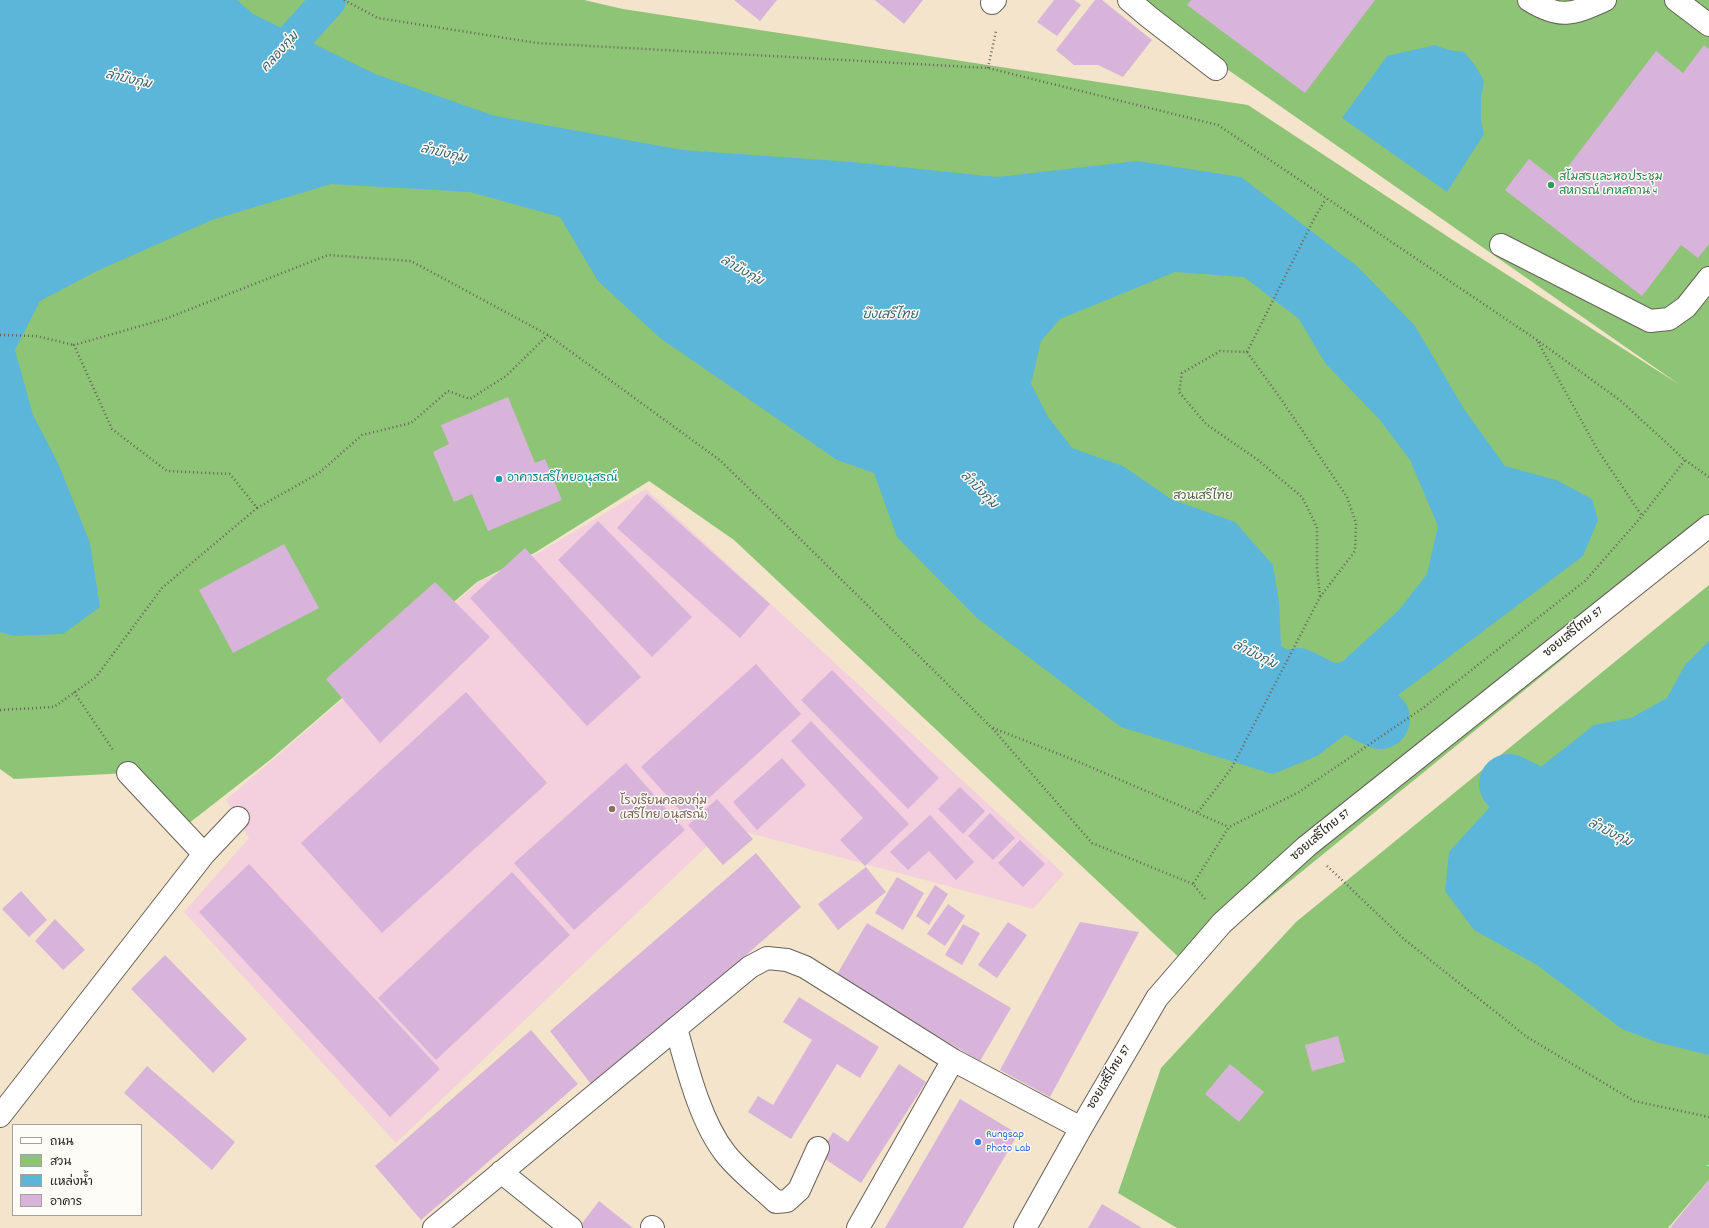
<!DOCTYPE html>
<html>
<head>
<meta charset="utf-8">
<style>
	body { margin:0 }
	#map { position:relative; width:1709px; height:1228px; overflow:hidden; background:#f3e4cb; font-family:Dekko,"Playpen Sans Thai",sans-serif }
	canvas { display:block }
	.legend { position:absolute; left:12px; top:1124px; width:130px; height:92px; box-sizing:border-box; background:#fdfcf7; border:1px solid #a3a29f; margin:0; padding:5px 7px; list-style:none; font-size:12px; color:#1c1c1c }
	.legend li { display:flex; align-items:center; gap:8px; height:20px }
	.legend b { width:20px; border:1px solid #a3a29f }
</style>
</head>
<body>
<div id="map">
<canvas width="1709" height="1228"></canvas>
<ul class="legend">
<li><b style="height:5px;background:#fff"></b>ถนน</li>
<li><b style="height:11px;background:#8ec476"></b>สวน</li>
<li><b style="height:11px;background:#5bb6d9"></b>แหล่งน้ำ</li>
<li><b style="height:11px;background:#d8b4db"></b>อาคาร</li>
</ul>
</div>
<script>
const context = document.querySelector('canvas').getContext('2d');
context.lineJoin = 'round';
function fill(path, color) { context.fillStyle = color; context.fill(path, 'evenodd'); }
function trace(path, color, width, dash) { context.strokeStyle = color; context.lineWidth = width; context.lineCap = dash ? 'butt' : 'round'; context.setLineDash(dash || []); context.stroke(path); }
function drawText(font, color, halo, rows, align = 'center') {
  context.font = font + ' Dekko,"Playpen Sans Thai",sans-serif'; context.lineWidth = 3; context.setLineDash([]); context.textBaseline = 'middle'; context.strokeStyle = halo; context.fillStyle = color; for (const [text, x, y, turn = 0] of rows) {
    context.save(); context.translate(x, y); context.rotate((+turn || 0) * Math.PI / 180); context.textAlign = isNaN(turn) ? turn : align; if (halo) context.strokeText(text, 0, 0); context.fillText(text, 0, 0); context.restore();
  }
}
fill(new Path2D(`
	M 646,489 L 1064,874 L 1033,909 L 727,827 L 396,1143 L 184,912 L 249,838 L 226,800 L 479,582 L 538,553 Z`), '#f4cfde');
fill(new Path2D(`
	M 0,0 L 584,0 L 623,9 L 1248,105 L 1459,244 L 1680,385 L 1128,0 L 1709,0 L 1709,527 L 1564,658 L 1187,965 L 734,540 L 649,481 L 536,552 L 477,582 L 270,760 L 184,827 L 128,773 L 14,779 L 0,769 Z
	M 1709,585 L 1709,1165 L 1705,1165 L 1709,1166 L 1709,1180 L 1668,1228 L 1177,1228 L 1118,1193 L 1161,1068 L 1296,922 Z`), '#8ec476');
fill(new Path2D(`
	M 0,0 L 237,0 L 253,14 L 375,74 L 495,116 L 682,150 L 852,162 L 997,177 L 1137,161 L 1241,177 L 1358,267 L 1415,326 L 1464,409 L 1505,466 L 1556,480 L 1592,499 L 1598,520 L 1583,556 L 1317,756 L 1273,774 L 1121,727 L 977,618 L 897,537 L 874,473 L 837,460 L 660,338 L 598,281 L 560,217 L 470,192 L 331,184 L 212,220 L 97,271 L 40,301 L 15,350 L 33,415 L 58,463 L 90,543 L 100,607 L 63,634 L 13,636 L 0,632 ZM 1175,272 L 1244,277 L 1299,319 L 1325,363 L 1380,420 L 1410,460 L 1438,526 L 1427,574 L 1399,610 L 1342,662 L 1314,667 L 1281,646 L 1279,602 L 1273,565 L 1235,522 L 1171,499 L 1123,466 L 1072,448 L 1048,417 L 1031,384 L 1041,341 L 1060,319 Z
	M 1435,45 L 1448,50 L 1464,52 L 1475,65 L 1484,81 L 1481,98 L 1481,121 L 1484,134 L 1447,192 L 1342,118 L 1387,56 Z
	M 1709,641 L 1709,1055 L 1656,1042 L 1622,1029 L 1537,965 L 1474,930 L 1445,891 L 1449,852 L 1489,808 L 1594,725 L 1631,718 L 1667,698 L 1685,665 Z`), '#5bb6d9');
trace(new Path2D(`
	M 265,71 L 329,0`), '#5bb6d9', 35);
trace(new Path2D(`
	M 1298,678 L 1380,719
	M 1509,784 L 1709,884`), '#5bb6d9', 60);
fill(new Path2D(`
	M 734,0 L 777,0 L 760,21 Z
	M 875,0 L 923,0 L 904,24 Z
	M 1054,0 L 1074,0 L 1081,5 L 1057,36 L 1037,22 Z
	M 1095,0 L 1102,0 L 1152,40 L 1123,77 L 1098,65 L 1074,65 L 1056,50 Z
	M 1191,0 L 1375,0 L 1305,93 L 1187,5 Z
	M 1704,45 L 1709,49 L 1709,244 L 1698,258 L 1681,245 L 1642,296 L 1505,190 L 1529,159 L 1557,181 L 1656,51 L 1683,73 Z
	M 508,397 L 535,463 L 545,459 L 562,500 L 488,531 L 472,494 L 454,502 L 433,452 L 449,444 L 441,425 Z
	M 647,494 L 770,604 L 740,638 L 617,528 Z
	M 598,521 L 692,617 L 652,657 L 558,560 Z
	M 284,544 L 319,608 L 233,653 L 199,590 Z
	M 525,548 L 641,677 L 587,726 L 470,598 Z
	M 435,582 L 490,637 L 380,743 L 326,679 Z
	M 756,664 L 801,714 L 687,818 L 641,767 Z
	M 832,670 L 939,778 L 908,809 L 801,700 Z
	M 466,692 L 547,783 L 382,933 L 301,843 Z
	M 811,721 L 909,824 L 865,866 L 840,840 L 863,818 L 791,741 Z
	M 782,758 L 806,785 L 757,830 L 733,802 Z
	M 626,763 L 685,830 L 574,930 L 514,863 Z
	M 960,787 L 985,811 L 963,834 L 938,809 Z
	M 717,799 L 753,839 L 723,865 L 688,825 Z
	M 990,813 L 1015,838 L 993,860 L 968,836 Z
	M 930,815 L 974,862 L 956,880 L 929,851 L 908,870 L 890,852 Z
	M 1020,840 L 1045,864 L 1023,887 L 998,863 Z
	M 756,853 L 801,907 L 594,1088 L 550,1031 Z
	M 249,864 L 440,1069 L 390,1117 L 199,912 Z
	M 866,867 L 886,892 L 838,930 L 818,904 Z
	M 512,872 L 570,935 L 436,1060 L 378,998 Z
	M 897,877 L 924,893 L 903,930 L 875,913 Z
	M 935,885 L 948,894 L 929,925 L 916,916 Z
	M 21,891 L 47,920 L 29,937 L 2,909 Z
	M 948,904 L 965,916 L 945,946 L 927,934 Z
	M 55,919 L 85,950 L 63,970 L 35,941 Z
	M 1008,922 L 1027,935 L 997,978 L 978,965 Z
	M 1080,922 L 1139,932 L 1050,1097 L 1000,1070 Z
	M 867,923 L 1011,1008 L 980,1061 L 836,976 Z
	M 963,924 L 980,933 L 962,965 L 945,955 Z
	M 165,955 L 247,1039 L 213,1073 L 131,989 Z
	M 799,997 L 879,1047 L 860,1078 L 837,1064 L 791,1139 L 748,1112 L 758,1096 L 773,1105 L 812,1040 L 783,1022 Z
	M 531,1030 L 578,1084 L 421,1220 L 375,1166 Z
	M 1338,1036 L 1345,1062 L 1312,1071 L 1305,1045 Z
	M 899,1064 L 926,1082 L 861,1183 L 819,1155 L 833,1132 L 848,1142 Z
	M 1230,1064 L 1264,1092 L 1239,1122 L 1205,1094 Z
	M 147,1066 L 235,1142 L 212,1170 L 124,1093 Z
	M 960,1099 L 1018,1134 L 963,1228 L 885,1228 Z
	M 1709,1180 L 1709,1228 L 1670,1228 Z
	M 599,1201 L 633,1228 L 582,1228 L 580,1226 Z
	M 1102,1204 L 1142,1228 L 1088,1228 Z`), '#d8b4db');
const minor = new Path2D(`
	M 1129,0 L 1149,17 L 1216,69
	M 1529,0 C 1561,20 1573,14 1605,0
	M 1676,0 L 1709,25
	M 992,3 L 995,0
	M 1501,245 L 1650,321 L 1669,319 L 1686,307 L 1709,278
	M 128,773 L 204,854
	M 676,1028 C 687,1067 700,1121 725,1153 C 739,1171 759,1186 776,1202 L 787,1201 L 799,1190 L 818,1148
	M 0,1116 L 204,854 L 238,818
	M 501,1172 L 571,1228
	M 652,1227 L 653,1228
	M 434,1228 L 750,967 L 767,958 L 787,960 L 805,967 L 953,1060 L 1081,1128
	M 858,1228 L 953,1060
	M 1025,1228 L 1081,1128 L 1157,998 L 1222,923 L 1307,846 L 1709,526`);
trace(minor, '#676259', 24);
trace(new Path2D(`
	M 344,0 L 378,18 L 537,43 L 988,68 L 1218,125 L 1537,340 L 1621,401 L 1685,460 L 1709,477
	M 988,68 L 996,31
	M 0,335 L 36,336 L 74,345
	M 1538,342 L 1597,449 L 1642,516
	M 1247,352 L 1315,217 L 1326,199
	M 257,508 L 319,473 L 362,435 L 411,423 L 448,391 L 470,399 L 506,376 L 548,335
	M 74,692 L 113,750
	M 0,710 L 54,707 L 96,677 L 162,588 L 257,508 L 230,474 L 167,471 L 112,429 L 74,345 L 165,319 L 328,255 L 411,261 L 548,335 L 721,461 L 992,728 L 1092,843 L 1193,884
	M 993,728 L 1079,762 L 1229,827
	M 1198,812 L 1231,769 L 1320,597 L 1355,551 L 1356,523 L 1347,497 L 1283,402 L 1247,352 L 1220,351 L 1182,373 L 1179,392 L 1206,424 L 1258,460 L 1302,497 L 1317,527 L 1317,568 L 1320,597
	M 1327,866 L 1405,940 L 1527,1037 L 1634,1101 L 1709,1117
	M 1205,899 L 1193,884 L 1229,827 L 1299,792 L 1423,708 L 1585,581 L 1642,516 L 1685,460`), '#676259', 2.5, [1, 3]);
trace(minor, '#fff', 22);
for (const [x, y, r, color] of [
	[1551,185,4,"#2e9e5b"],
	[499,479,4,"#0f9aa8"],
	[612,809,4,"#8d6e63"],
	[978,1142,4,"#3f7fe0"]
]) { const dot = new Path2D(); dot.arc(x, y, r, 0, 2 * Math.PI); context.fillStyle = color; context.fill(dot); trace(dot, '#fdfcf7', 1.5); }
drawText('12px', '#27864d', '#fdfcf7', [
	["สโมสรและหอประชุม",1559,178],
	["สหกรณ์ เคหสถาน 4",1559,192]
], 'left');
drawText('12px', '#0d838f', '#fdfcf7', [
	["อาคารเสรีไทยอนุสรณ์",507,479]
], 'left');
drawText('12px', '#4a5f40', '#fdfcf7', [
	["สวนเสรีไทย",1203,497]
]);
drawText('12px', '#1c1c1c', '#fdfcf7', [
	["ซอยเสรีไทย 57",1574,633,-39],
	["ซอยเสรีไทย 57",1321,836,-40],
	["ซอยเสรีไทย 57",1110,1078,-59]
]);
drawText('12px', '#785e54', '#fdfcf7', [
	["โรงเรียนคลองกุ่ม",620,802],
	["(เสรีไทย อนุสรณ์)",620,816]
], 'left');
drawText('12px', '#366cbe', '#fdfcf7', [
	["Rungsap",986,1135],
	["Photo Lab",986,1149]
], 'left');
drawText('italic 13px', '#386171', '#fdfcf7', [
	["คลองกุ่ม",281,53,-48],
	["ลำบึงกุ่ม",128,81,13],
	["ลำบึงกุ่ม",443,155,13],
	["ลำบึงกุ่ม",741,272,30],
	["บึงเสรีไทย",890,316],
	["ลำบึงกุ่ม",978,491,45],
	["ลำบึงกุ่ม",1254,656,27],
	["ลำบึงกุ่ม",1609,834,27]
]);
</script>
</body>
</html>
